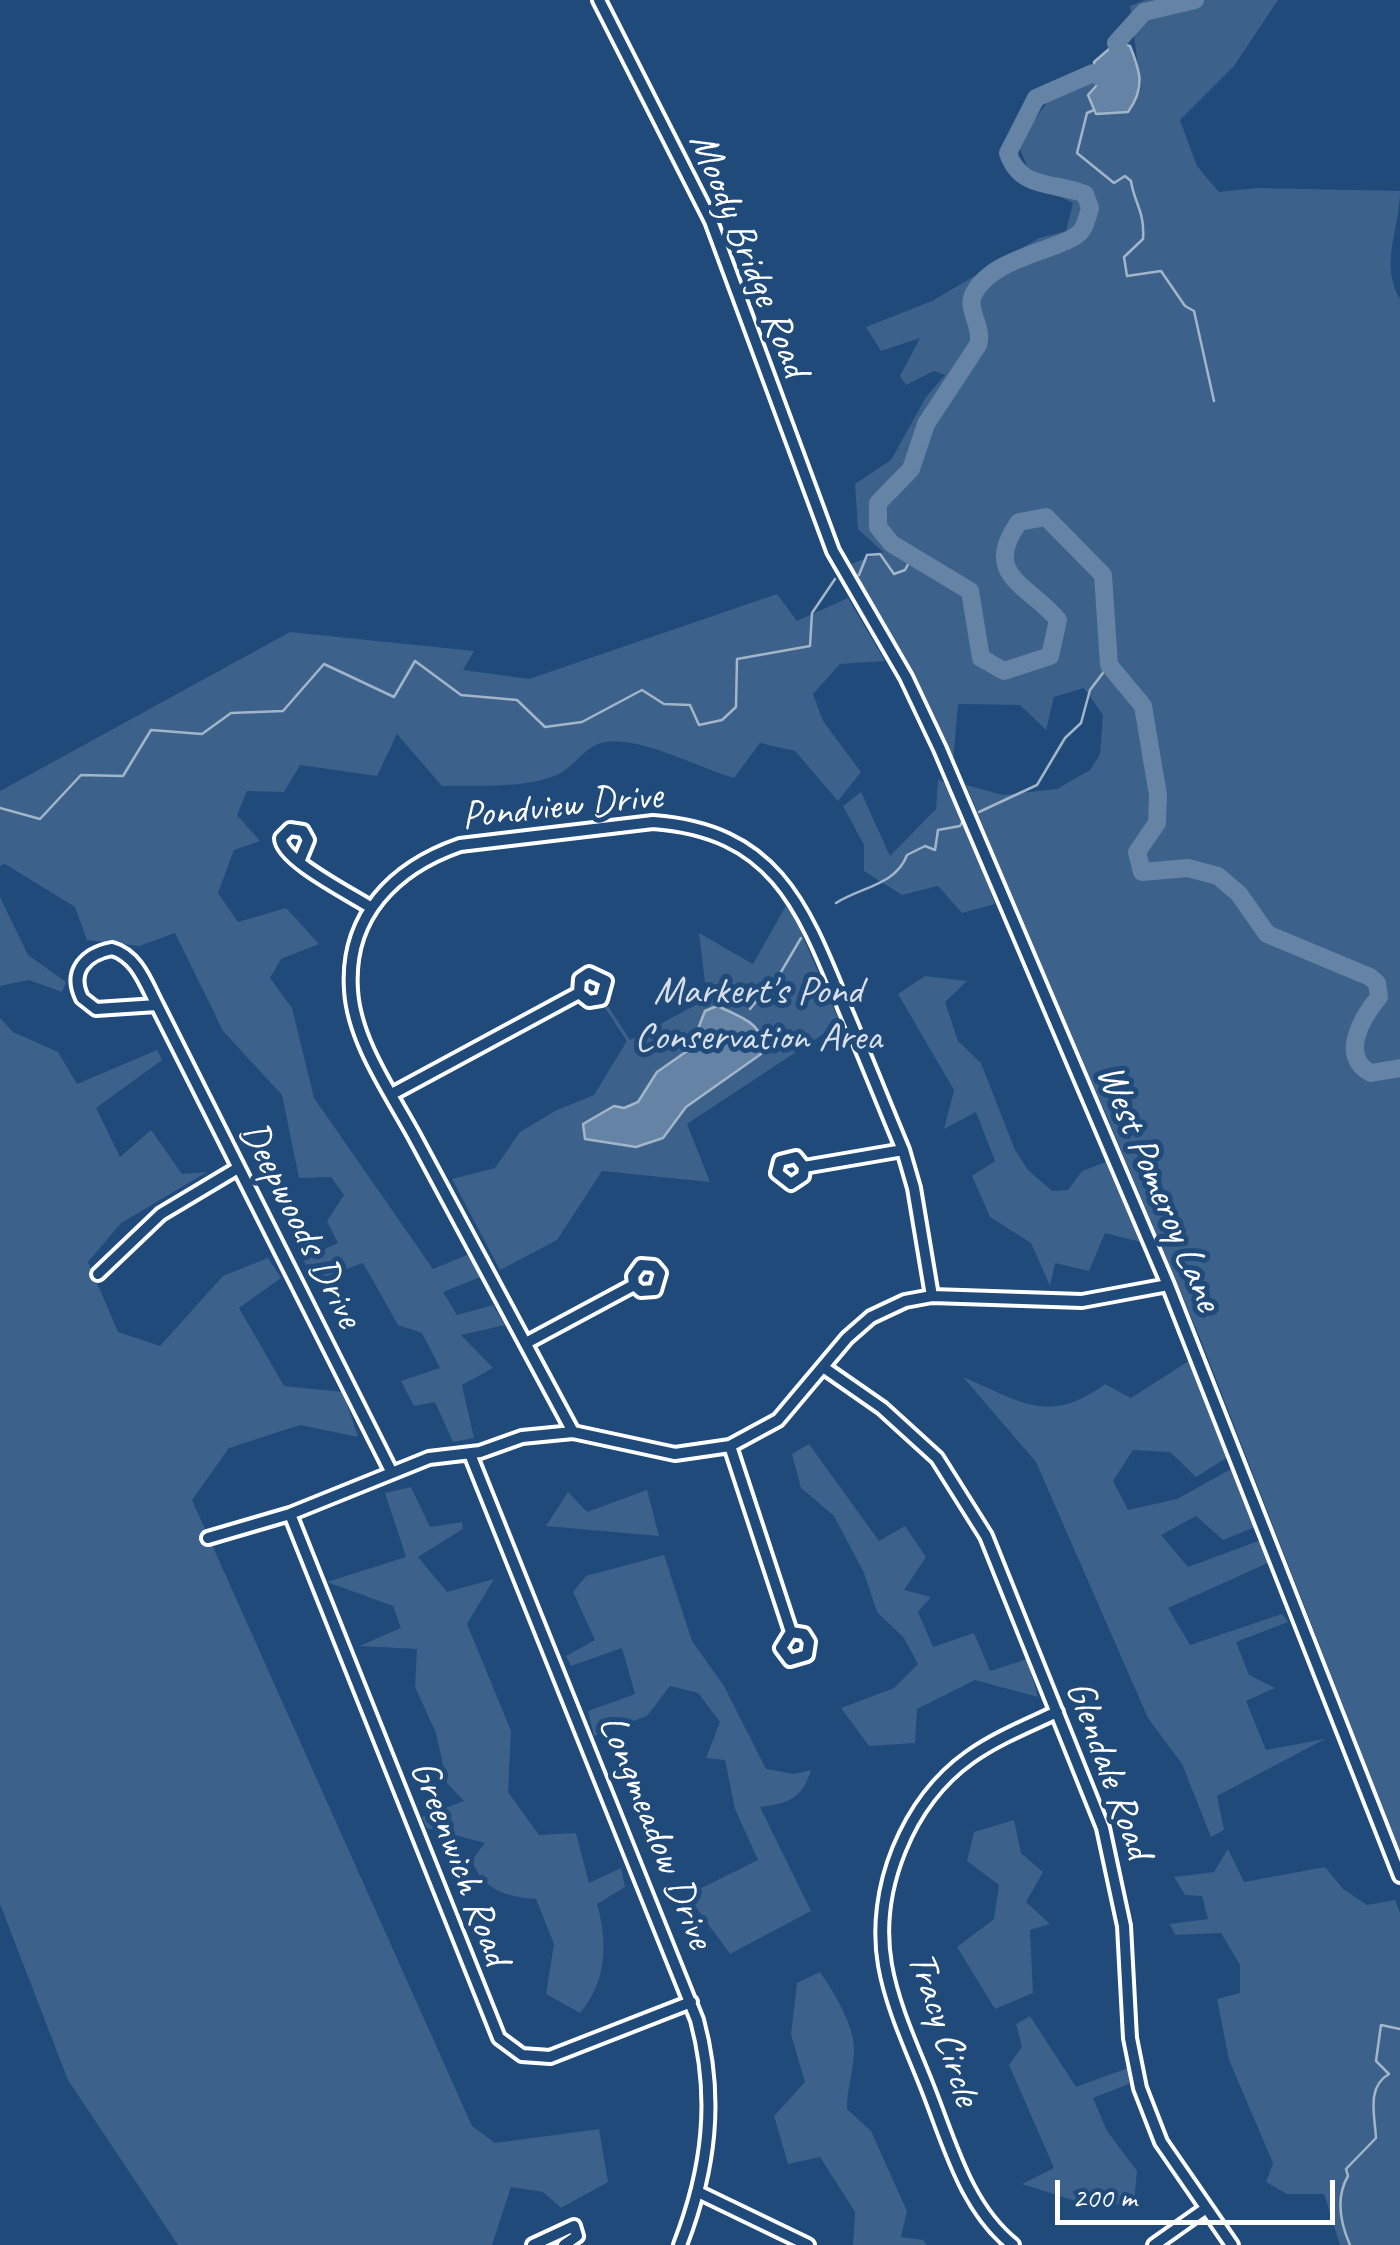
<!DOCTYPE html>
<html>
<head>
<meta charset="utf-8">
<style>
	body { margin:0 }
	#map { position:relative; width:1400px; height:2245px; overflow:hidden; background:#1f4a7a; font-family:Caveat,sans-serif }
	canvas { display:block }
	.scale { position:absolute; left:1055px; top:2180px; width:280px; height:45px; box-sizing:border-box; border:5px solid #fff; border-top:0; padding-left:12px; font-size:30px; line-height:35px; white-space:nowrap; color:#fff; -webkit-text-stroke:8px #1f4a7a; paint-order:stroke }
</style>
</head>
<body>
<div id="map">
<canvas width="1400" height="2245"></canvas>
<div class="scale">200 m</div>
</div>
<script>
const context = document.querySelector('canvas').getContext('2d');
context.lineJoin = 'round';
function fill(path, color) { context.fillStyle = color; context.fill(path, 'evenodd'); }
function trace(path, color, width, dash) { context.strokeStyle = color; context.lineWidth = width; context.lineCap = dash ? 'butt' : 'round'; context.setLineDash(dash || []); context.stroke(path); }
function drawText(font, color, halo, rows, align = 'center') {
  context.font = font + ' Caveat,sans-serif'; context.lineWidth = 10; context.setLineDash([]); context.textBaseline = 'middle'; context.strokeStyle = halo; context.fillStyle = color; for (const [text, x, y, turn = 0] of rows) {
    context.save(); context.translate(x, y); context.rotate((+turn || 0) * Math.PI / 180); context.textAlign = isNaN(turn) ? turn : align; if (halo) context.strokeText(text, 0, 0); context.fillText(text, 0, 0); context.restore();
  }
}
fill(new Path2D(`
	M 1145,0 L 1278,0 L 1234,66 L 1180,120 L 1197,166 L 1219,192 L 1257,188 L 1400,191 C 1400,229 1379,264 1400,299 L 1400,1852 L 1200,1338 L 1103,1107 L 1098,1108 L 966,785 L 1003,795 L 1057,789 L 1090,770 L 1100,754 L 1103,715 L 1084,688 L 1054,697 L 1046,730 L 1020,705 L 958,704 L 953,761 L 911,670 L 851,564 L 883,552 L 858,529 L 855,484 L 891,460 L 926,397 L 945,375 L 934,371 L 906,385 L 900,376 L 920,338 L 881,351 L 866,327 L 932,301 L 1039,238 L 1066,231 L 1073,203 L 1056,195 L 1054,182 L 1027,167 L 1018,143 L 1051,97 L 1093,73 L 1097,85 L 1088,95 L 1096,114 L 1128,111 L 1141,88 L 1130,6 Z
	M 777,594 L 797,621 L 848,598 L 885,661 L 840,664 L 813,694 L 823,721 L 861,772 L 838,801 L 795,751 L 760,743 L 734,778 C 696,767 638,734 601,743 C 585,747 573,768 557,775 C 523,789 479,785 442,786 L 397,734 L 377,776 L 300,765 L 284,792 L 247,791 L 237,815 L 260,841 L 234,850 L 218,893 L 238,922 L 286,908 L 319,944 L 281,959 L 270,978 L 292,1008 L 314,1098 L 433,1269 L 467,1255 L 483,1276 L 443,1292 L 457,1315 L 493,1305 L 505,1325 L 461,1335 L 493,1368 L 462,1385 L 474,1438 L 453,1442 L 435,1402 L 414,1406 L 401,1381 L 440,1368 L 422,1333 L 398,1325 L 363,1263 L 314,1281 L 303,1259 L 338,1243 L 327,1221 L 344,1195 L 331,1177 L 299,1178 L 282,1095 L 223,1031 L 175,933 L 139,946 L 87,940 L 75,907 L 5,864 L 0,866 L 0,791 L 290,632 L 474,651 L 463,670 L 529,679 Z
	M 938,779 L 952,787 L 995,904 L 962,913 L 938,886 L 902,895 L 864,871 L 864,845 L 843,806 L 861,792 L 890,856 L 936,809 Z
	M 0,897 L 28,955 L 66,982 L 62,992 L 29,980 L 0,986 Z
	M 788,902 L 840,1023 L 687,1124 L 710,1182 L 602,1171 L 557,1240 L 500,1270 L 452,1179 L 495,1168 L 520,1132 L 555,1111 L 594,1095 L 627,1041 L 605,1008 L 608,1006 L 630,1040 L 707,999 L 699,933 L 753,964 Z
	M 925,976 L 967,981 L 945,1002 L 958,1041 L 981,1063 L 1015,1150 L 1028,1170 L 1052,1191 L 1068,1190 L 1082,1171 L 1106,1162 L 1141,1242 L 1105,1233 L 1089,1271 L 1055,1263 L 1050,1286 L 1031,1243 L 990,1217 L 972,1176 L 995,1161 L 976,1112 L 944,1129 L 954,1090 L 898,994 Z
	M 0,1018 L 13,1032 L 58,1052 L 77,1084 L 157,1050 L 162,1060 L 96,1108 L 120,1157 L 151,1130 L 182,1174 L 207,1172 L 121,1223 L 88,1262 L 118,1332 L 160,1346 L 223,1276 L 268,1258 L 281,1278 L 239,1308 L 284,1386 L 343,1392 L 358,1437 L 300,1425 L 229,1448 L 192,1500 L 472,2126 L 495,2143 L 599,2129 L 608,2182 L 561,2208 L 543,2192 L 511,2187 L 492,2245 L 178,2245 L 68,2080 L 0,1904 Z
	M 1190,1360 L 1231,1455 L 1196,1477 L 1170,1452 L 1133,1450 L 1113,1481 L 1128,1510 L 1177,1499 L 1233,1468 L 1255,1527 L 1223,1540 L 1196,1516 L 1161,1535 L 1188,1567 L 1261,1540 L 1270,1562 L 1168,1608 L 1190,1645 L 1282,1614 L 1288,1622 L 1236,1642 L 1249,1675 L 1275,1688 L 1246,1701 L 1266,1750 L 1325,1739 L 1217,1796 L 1224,1830 L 1211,1837 L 1182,1764 L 1148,1718 L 1036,1462 L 963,1377 C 1020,1401 1048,1426 1105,1384 L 1131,1398 Z
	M 809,1444 L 879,1541 L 905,1526 L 926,1557 L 904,1590 L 931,1597 L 918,1612 L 933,1647 L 974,1633 L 990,1671 L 1027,1659 L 1038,1697 L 975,1680 L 917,1709 L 915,1743 L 869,1746 L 841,1708 L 894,1688 L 918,1664 L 904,1638 L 877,1612 L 864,1573 L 834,1516 L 801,1488 L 792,1454 Z
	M 411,1487 L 430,1527 L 462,1522 L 463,1529 L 418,1557 L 447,1592 L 494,1579 L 467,1624 L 511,1731 L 508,1792 L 539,1835 L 576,1833 L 589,1883 L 621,1868 L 625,1887 L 597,1904 C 608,1943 607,1981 580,2013 L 546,1994 L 554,1944 L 536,1899 C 507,1897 482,1890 472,1860 L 485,1843 L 427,1828 L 422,1817 L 464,1801 L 447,1783 L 436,1733 L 415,1687 L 417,1649 L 359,1646 L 401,1628 L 393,1606 L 327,1582 L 406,1557 L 385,1493 Z
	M 647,1490 L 659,1536 L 546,1526 L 568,1492 L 587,1512 Z
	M 664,1555 L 692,1641 L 724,1686 L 766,1769 L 794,1774 L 811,1770 C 802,1800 788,1803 760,1807 L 811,1911 L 730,1954 L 687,1895 L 758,1860 L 735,1809 L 725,1760 L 706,1758 L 720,1722 L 698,1693 L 670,1686 L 647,1716 L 594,1736 L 588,1711 L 635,1694 L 622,1648 L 571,1666 L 566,1656 L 595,1640 L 573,1592 L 586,1576 Z
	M 1014,1820 L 1021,1853 L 1043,1872 L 1026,1902 L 1050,1924 L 1030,1930 L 1033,1993 L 995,2009 L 957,1947 L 994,1919 L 999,1885 L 967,1861 L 974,1832 Z
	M 1228,1849 L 1244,1882 L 1325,1867 L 1343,1889 L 1367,1905 L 1395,1900 L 1400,1913 L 1400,2245 L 1340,2245 L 1324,2194 L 1287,2194 L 1266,2182 L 1273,2163 L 1229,2060 L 1217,1999 L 1240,1993 L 1240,1965 L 1221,1933 L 1175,1935 L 1170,1924 L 1208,1919 L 1202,1896 L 1185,1895 L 1174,1877 L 1214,1872 Z
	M 820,1972 C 834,1992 856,2028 854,2053 C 853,2072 847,2089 847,2109 L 871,2131 L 907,2211 L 901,2237 L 923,2240 L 927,2245 L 853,2245 L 855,2212 L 820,2157 L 788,2164 L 774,2116 L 805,2082 L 791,2034 L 797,1983 Z
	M 1030,2016 L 1076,2087 L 1128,2068 L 1129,2084 L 1093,2098 L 1107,2131 L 1137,2171 L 1134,2205 L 1082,2203 L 1022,2184 L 1054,2168 L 1009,2065 L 1022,2047 L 1016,2024 Z`), '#3c618b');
const water = new Path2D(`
	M 1116,43 L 1130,46 C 1140,71 1146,87 1128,112 L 1096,114 L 1088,95 L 1097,85 L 1094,62 Z
	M 717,1006 C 739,1016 769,1025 761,1054 L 686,1107 L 663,1138 L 636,1147 L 585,1139 L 583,1124 L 614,1106 L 624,1108 L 638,1102 L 657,1072 L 690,1049 L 705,1011 Z`);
fill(water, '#6583a4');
trace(water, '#a3b5c8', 2.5);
trace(new Path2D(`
	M 1094,110 L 1087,113 L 1077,153 L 1114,183 L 1125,176 L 1131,181 C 1134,203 1145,211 1143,239 L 1124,257 L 1127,276 L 1161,271 L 1185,306 L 1194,311 L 1214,401
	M 859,575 L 867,555 L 880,554 L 894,574 L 905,570 L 912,557
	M 0,808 L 40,819 L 81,775 L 123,776 L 151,730 L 202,734 L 231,713 L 283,711 L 324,664 L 394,697 L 415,661 L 461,695 L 517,700 L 545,727 L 582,722 L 642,690 L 664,704 L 690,705 L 699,725 L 722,720 L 736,707 L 737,659 L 810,646 L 812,613 L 835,579
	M 979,812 L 1037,785 L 1065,738 L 1081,723 L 1090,690 L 1109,665
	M 836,903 C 861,887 896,885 907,855 L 925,846 L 935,850 L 938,830 L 960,826 L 964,819
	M 750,1009 L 781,972 L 801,938
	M 1350,2245 C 1340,2222 1335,2198 1348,2176 L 1346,2169 L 1376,2138 C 1375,2116 1366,2087 1389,2074 L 1376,2061 L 1381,2025 L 1400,2029`), '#a3b5c8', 2.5);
trace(new Path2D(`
	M 1124,61 L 1116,43 L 1144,12 L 1195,0
	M 1113,84 L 1093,73 L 1036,98 L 1008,153 C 1020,190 1055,182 1085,194 L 1090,208 C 1088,215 1086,224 1082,230 C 1068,250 995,254 974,293 C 965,309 984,327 978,345 L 926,424 L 911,469 L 878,503 L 878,527 L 892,544 L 970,591 L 981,658 L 1004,671 L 1050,656 L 1058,620 C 1031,586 980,576 1019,522 L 1046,517 L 1103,575 L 1109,665 L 1143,706 L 1158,795 L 1157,823 L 1137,852 L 1142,872 L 1188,868 L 1218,876 L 1239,894 L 1267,934 L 1370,977 L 1377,983 L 1379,997 C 1363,1016 1338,1057 1371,1073 L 1400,1068`), '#6583a4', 18);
const street = new Path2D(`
	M 599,0 L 711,221 L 833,551 L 906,677 L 940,749 L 1168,1285 L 1400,1876
	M 299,862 L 308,840 L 303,831 L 290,829 L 281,838 C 280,859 350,894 370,907
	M 157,1005 L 96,1009 L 82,998 C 69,971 86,954 112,949 C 137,956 146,984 157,1005 L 391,1471
	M 392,1094 L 579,993 L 589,1001 L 601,999 L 606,981 L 589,973 L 580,979 L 579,993
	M 804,1167 L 803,1176 L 791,1184 L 777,1173 L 780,1161 L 796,1157 L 804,1167 L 903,1150
	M 98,1274 L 161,1214 L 238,1168
	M 526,1343 L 634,1285 L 641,1291 L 655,1290 L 660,1273 L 654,1266 L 641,1265 L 633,1276 L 634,1285
	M 823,1367 L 882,1408 L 937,1458 L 986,1536 L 1103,1828 L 1124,1926 L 1130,2038 L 1140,2088 L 1161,2142 L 1232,2245
	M 573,1432 C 522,1335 470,1239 418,1143 C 394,1097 354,1043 351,990 C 346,916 394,868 460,845 L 653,822 C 775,831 803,906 844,1007 C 864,1054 883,1102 903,1150 L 914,1188 L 932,1296
	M 730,1446 L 791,1632 L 804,1634 L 809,1642 L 807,1655 L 790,1660 L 781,1648 L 791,1632
	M 470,1454 L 697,2020 C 718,2098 709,2170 680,2245
	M 290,1514 L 499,2038 L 522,2055 L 550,2057 L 691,2002
	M 208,1538 L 290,1514 L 429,1458 L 480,1452 L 522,1437 L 573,1432 L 675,1454 L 730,1446 L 778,1420 L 847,1338 L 871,1317 L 905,1301 L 932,1296 L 1082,1301 L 1168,1285
	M 698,2192 L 808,2245
	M 533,2245 L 574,2226 L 577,2236 L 564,2245
	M 1013,2245 C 967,2208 951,2148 930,2094 C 914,2052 893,2010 885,1965 C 872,1890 907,1802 970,1757 C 997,1738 1027,1726 1057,1712
	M 1154,2245 L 1205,2209`);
trace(street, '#fff', 18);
trace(street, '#1f4a7a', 10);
drawText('40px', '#fff', '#1f4a7a', [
	["Moody Bridge Road",748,255,68],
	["Pondview Drive",562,807,-6],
	["West Pomeroy Lane",1158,1188,67],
	["Deepwoods Drive",300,1225,63],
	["Glendale Road",1108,1770,70],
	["Longmeadow Drive",655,1832,68],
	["Greenwich Road",459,1863,69],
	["Tracy Circle",943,2029,72]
]);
drawText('40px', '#d8dfe8', '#1f4a7a', [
	["Markert's Pond",758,993],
	["Conservation Area",758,1039]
]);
</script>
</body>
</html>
